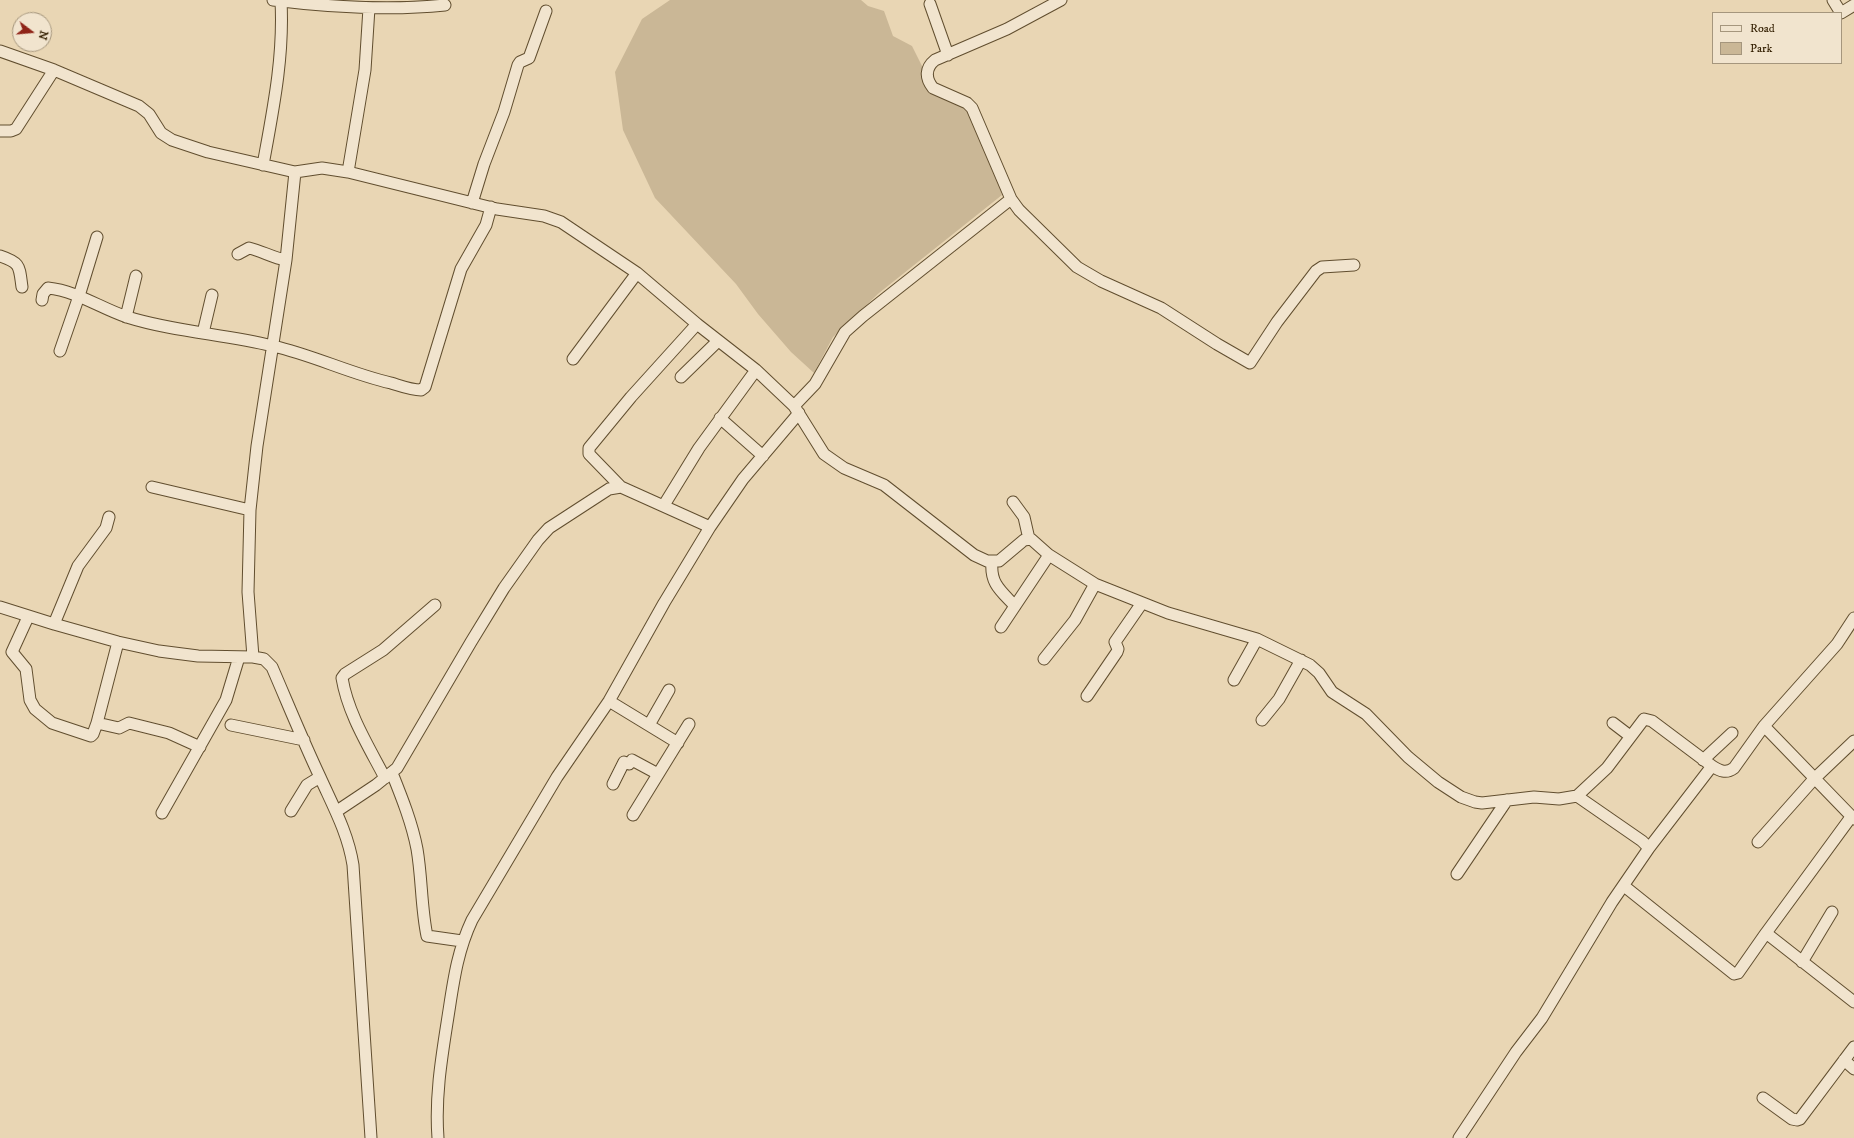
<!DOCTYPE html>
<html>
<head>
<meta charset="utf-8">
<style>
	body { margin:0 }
	#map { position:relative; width:1854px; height:1138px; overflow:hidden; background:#e9d6b4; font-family:"IM FELL DW Pica",serif }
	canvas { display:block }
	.legend { position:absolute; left:1712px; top:12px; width:130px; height:52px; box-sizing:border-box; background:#f1e4ce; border:1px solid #a5967d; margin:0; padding:5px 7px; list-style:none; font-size:12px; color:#342003 }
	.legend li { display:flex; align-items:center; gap:8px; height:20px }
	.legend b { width:20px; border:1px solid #a5967d }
	.north { position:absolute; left:12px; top:12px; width:40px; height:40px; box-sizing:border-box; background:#f1e4ce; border:1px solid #a5967d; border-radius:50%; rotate:106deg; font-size:11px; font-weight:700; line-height:16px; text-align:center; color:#342003 }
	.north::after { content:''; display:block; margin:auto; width:14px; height:18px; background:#8f2418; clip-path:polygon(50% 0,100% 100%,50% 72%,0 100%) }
</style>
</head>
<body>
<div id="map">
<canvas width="1854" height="1138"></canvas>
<ul class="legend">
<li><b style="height:5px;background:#f1e4ce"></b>Road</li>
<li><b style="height:11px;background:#cab796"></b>Park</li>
</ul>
<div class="north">N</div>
</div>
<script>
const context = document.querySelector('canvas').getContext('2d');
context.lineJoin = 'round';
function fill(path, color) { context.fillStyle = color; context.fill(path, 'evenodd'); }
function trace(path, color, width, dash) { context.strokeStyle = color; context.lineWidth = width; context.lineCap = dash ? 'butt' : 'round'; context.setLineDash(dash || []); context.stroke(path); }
fill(new Path2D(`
	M 670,0 L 861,0 L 868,6 L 884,11 L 893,36 L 912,46 L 928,78 L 972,108 L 989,150 L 1002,195 L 879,293 L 833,337 L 814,373 L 791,352 L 758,314 L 736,284 L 655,198 L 623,130 L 615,72 L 642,19 Z`), '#cab796');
const minor = new Path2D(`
	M 273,0 C 329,7 387,11 445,5
	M 1061,0 L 1007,29 L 935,60 C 925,68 925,78 933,88 L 967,103 L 972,108 L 1011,199 L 1019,210 L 1077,267 L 1101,281 L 1161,308 L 1217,344 L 1250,363 L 1277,322 L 1316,271 L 1322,267 L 1354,265
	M 1833,0 L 1841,13
	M 930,4 L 948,55
	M 1841,13 L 1854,5
	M 0,51 L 54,70 L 139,106 L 149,114 L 161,133 L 172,140 L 208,152 L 295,172
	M 0,131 L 11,131 L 16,129 L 54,70
	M 263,165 C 273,110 284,57 281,1
	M 348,172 L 365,70 L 369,8
	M 472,203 L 484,164 L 504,112 L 518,65 L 520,62 L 529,58 L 546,11
	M 238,254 L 249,248 C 262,251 273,258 286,260
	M 0,256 C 21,263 19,266 22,287
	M 42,300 L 43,294 L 48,288 C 77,291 100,308 127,317 C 175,332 225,334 273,346 C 313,355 351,374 391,383 C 401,386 411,390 421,390 L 425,387 L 461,269 L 486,225 L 491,207
	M 126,317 L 136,276
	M 203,333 L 212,295
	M 60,351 L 79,296 L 97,237
	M 573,359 L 637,273
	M 681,377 L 718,341
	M 794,406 L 815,384 L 845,332 L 863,316 L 1011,199
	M 720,418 L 763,456
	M 152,487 L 250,510
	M 621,487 L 589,454 L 589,448 L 631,397 L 697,324
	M 1013,502 L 1024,517 L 1029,539
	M 664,505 L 699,448 L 756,370
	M 992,562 C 990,584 1001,591 1015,606
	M 0,607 L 54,624 L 118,642 L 159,651 L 198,656 L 253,657
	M 28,617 L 12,652 L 26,669 L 30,700 L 35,709 L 52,723 L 91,736 L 93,734 L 97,723 L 119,728 L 129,723 L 169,733 L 200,747
	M 54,624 L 78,566 L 106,528 L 109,517
	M 1001,627 L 1049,555
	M 1044,659 L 1075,620 L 1095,584
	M 1234,680 L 1257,639
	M 1087,696 L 1117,652 L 1118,649 L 1115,642 L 1142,603
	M 609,701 L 678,743
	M 1262,720 L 1279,699 L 1301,660
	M 97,723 L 118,642
	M 1613,723 L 1630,736
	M 231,725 L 304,740
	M 649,725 L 669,690
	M 1764,726 L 1854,819
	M 1703,760 L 1732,733
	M 392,773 C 402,798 412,823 417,849 C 422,878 421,907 427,936 L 462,941
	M 385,778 C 369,747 348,714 342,678 L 345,674 L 383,650 L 435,605
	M 613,784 L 624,762 L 629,764 L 632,760 L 658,774
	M 1577,796 L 1642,841 L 1649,848
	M 291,811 L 307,785 L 320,777
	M 337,811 L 376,785 L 397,768 L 471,642 L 504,588 L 538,540 L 549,528 L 609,489 L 621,487 L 710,527
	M 162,813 L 226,700 L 239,657
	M 633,815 L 689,724
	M 1851,817 L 1766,933 L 1854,1002
	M 1758,842 L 1814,779 L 1854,741
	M 1457,874 L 1507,800
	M 1624,886 L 1734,974 L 1738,973 L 1766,933
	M 1802,962 L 1832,912
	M 1844,1060 L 1854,1069
	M 1763,1098 L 1792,1119 L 1797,1120 L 1800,1119 L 1854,1047
	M 371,1138 L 353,865 C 348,833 333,806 320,777 C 303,741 288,704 272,667 L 264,659 L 253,657 L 248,592 L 250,510 L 257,446 L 286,260 L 295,172 L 322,168 L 348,172 L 497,209 L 544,216 L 561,222 L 637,273 L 697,324 L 756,370 L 794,406 L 824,454 L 844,468 L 884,485 L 974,555 L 987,561 L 999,561 L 1024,540 L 1031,539 L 1049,555 L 1095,584 L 1168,613 L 1257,639 L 1310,665 L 1319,673 L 1332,692 L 1366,714 L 1408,757 L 1438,782 L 1461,797 L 1475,802 L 1482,803 L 1534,797 L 1559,799 L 1577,796 L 1607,768 L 1644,719 L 1652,721 L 1712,766
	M 438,1138 C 435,1099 441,1061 447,1023 C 453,986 456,954 472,920 L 557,777 L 609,701 L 664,603 L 710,527 L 743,479 L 799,413
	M 1459,1138 L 1516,1052 L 1542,1018 L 1612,902 L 1649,848 L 1712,766 C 1720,771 1726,774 1734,768 L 1764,726 L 1837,644 L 1854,618`);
trace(minor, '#614e2f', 13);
trace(minor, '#f1e4ce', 11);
</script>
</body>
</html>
